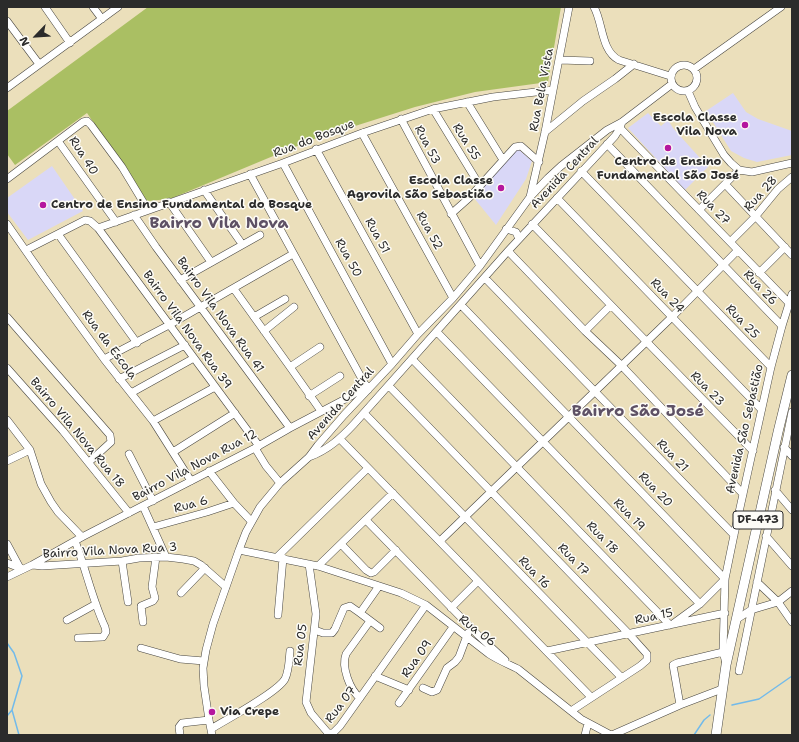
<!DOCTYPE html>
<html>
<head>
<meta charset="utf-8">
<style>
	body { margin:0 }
	#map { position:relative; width:799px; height:742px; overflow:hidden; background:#ebdfbb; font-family:"Shantell Sans",sans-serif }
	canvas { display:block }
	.frame { position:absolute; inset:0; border:8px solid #2b2b2b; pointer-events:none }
	.north { position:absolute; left:16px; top:16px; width:40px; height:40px; -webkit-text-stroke:3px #fdfcf7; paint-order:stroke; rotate:245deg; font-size:11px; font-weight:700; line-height:16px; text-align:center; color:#2b2b2b }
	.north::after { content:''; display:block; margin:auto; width:14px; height:18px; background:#2b2b2b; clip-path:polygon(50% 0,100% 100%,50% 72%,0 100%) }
</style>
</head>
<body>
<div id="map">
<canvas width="799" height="742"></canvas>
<div class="frame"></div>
<div class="north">N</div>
</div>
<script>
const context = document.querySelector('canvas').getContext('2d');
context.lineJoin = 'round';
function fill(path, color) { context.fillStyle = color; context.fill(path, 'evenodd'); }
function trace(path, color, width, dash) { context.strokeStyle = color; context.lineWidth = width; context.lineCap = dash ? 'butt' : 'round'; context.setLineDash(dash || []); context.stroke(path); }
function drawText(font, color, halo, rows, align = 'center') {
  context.font = font + ' "Shantell Sans",sans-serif'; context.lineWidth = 3; context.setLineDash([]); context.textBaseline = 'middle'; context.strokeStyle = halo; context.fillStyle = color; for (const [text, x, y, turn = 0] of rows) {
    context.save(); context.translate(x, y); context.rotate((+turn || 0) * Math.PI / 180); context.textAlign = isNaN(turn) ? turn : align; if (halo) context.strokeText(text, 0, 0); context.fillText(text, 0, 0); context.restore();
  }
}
fill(new Path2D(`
	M 733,93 L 746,112 L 758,119 L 792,131 L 792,155 L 757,162 L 744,158 L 731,151 L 706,111 Z
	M 648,113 L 661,126 L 668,120 L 673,128 L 708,167 L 685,190 L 628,128 Z
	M 517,148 L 532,161 L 526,179 L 496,225 L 474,198 Z
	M 52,166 L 83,211 L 28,240 L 7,212 L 7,198 Z`), '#d9d7f7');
fill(new Path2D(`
	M 148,7 L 561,7 L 548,82 L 475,92 L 415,107 L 314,139 L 170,199 L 147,201 L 87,113 L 15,165 L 7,154 L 7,111 Z`), '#aabf63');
trace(new Path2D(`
	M 7,643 L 14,653 L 22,676 L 12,710 L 19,735
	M 732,705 L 759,699 L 792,676
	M 7,716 L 12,710
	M 694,735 L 704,720 L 710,715`), '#72baea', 1.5);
const minor = new Path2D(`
	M 45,7 L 70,43
	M 93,7 L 102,19
	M 594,7 C 603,23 601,51 619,60 L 670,76
	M 7,21 L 39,64
	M 560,60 L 590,61
	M671 78a13 13 0 1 1 26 0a13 13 0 1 1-26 0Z
	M 694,69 L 781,7
	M 7,88 L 118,7
	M 688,91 L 695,107 L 724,155 L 731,163 L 739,170 L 752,172 L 792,163
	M 467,102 L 503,160
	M 433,109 L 480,186
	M 401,119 L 480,266
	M 620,128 L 789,303
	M 545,132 L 583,101 L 615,79 L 634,64
	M 362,133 L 453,298
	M 58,141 L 116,222
	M 607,144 L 782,326
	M 316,149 L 418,334
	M 283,163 L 392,364
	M 581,171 L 771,367
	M 250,174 L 368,390
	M 7,179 L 83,122 L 87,121 L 91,125 L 122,167 L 148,210
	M 726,185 L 792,255
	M 204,190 L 242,244
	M 530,197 L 545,132 L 569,7
	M 557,198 L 761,409
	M 169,202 L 211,262
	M 699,210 L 739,170
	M 451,214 L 469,198 L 515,147 L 521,146 L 539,162
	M 134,215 L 156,247 L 290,428
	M 7,224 L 44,277 L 104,359 L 153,421 L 191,481
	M 532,224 L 753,451
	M 98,228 L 283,163 L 362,133 L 433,109 L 493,97 L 553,90
	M 506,229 L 516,232 L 519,239
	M 58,234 L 137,343
	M 730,242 L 755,217 L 778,189 L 792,177
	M 26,250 L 85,220 L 90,221 L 98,228 L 259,446
	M 508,251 L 585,331 L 621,365 L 743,494
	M 759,273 L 785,247
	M 485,278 L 734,535
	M 180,280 L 260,235
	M 234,289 L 290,367 L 321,411
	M 461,305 L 725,579
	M 7,317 L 110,435 L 111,442 L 89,462
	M 254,317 L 285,299
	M 264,331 L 294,307
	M 585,331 L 610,306
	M 437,332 L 700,604
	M 104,359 L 169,325 L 293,254
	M 412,359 L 670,625
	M 290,367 L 320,347
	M 7,368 L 63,431 L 129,513
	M 119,379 L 185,345
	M 389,386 L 629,634 L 647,654 L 647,660 L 640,666 L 571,711
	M 131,393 L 194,358
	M 309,396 L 340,376
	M 364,413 L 621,677
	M 7,420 L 30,450 L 41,484 L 51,502 L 58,512 L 82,537
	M 153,421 L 215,387
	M 340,439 L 591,697
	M 784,447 L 792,456
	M 255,448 L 266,466 L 280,483
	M 173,452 L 235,413
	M 129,454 L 153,501
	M 309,457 C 328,450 341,438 354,424 L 508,251 L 615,136 L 620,128 L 622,122
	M 7,461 L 30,450
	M 209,471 L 234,503 L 251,521
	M 775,490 L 792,510
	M 143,506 L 166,557
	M 366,520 L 479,636 L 505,660
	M 153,527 L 207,512 L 234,503
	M 766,536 L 792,566
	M 75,541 C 86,569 92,599 105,627 L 106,632 L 103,637 L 78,638
	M 440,541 L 672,317 L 738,250
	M 7,544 L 21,570
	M 341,544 L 366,570 L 371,573 L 374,572 L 396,550
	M 239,550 L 318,566 L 401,593 L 426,605 L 489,654 C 498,660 508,664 518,669 L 581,719 L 611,735
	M 277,557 L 368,468
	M 122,561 L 128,602
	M 7,563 L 20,568
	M 309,564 L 316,614 L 306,702 L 311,713 L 328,733 L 333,733 L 340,726 L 426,605
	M 33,565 L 42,566 L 122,561 L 139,558 L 166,557 L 183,559 L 194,561 L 201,565 L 226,587
	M 318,566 L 393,493
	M 7,577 L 32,565 L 82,537 L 255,448 L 290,428 L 351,396 L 366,385
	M 757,582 L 778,602 L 792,622
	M 181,593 L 205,568
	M 451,608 L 478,581
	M 360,613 L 380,628
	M 278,615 L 283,558
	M 737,619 L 751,610 L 778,602 L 792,591
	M 67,620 L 96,604
	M 143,622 L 141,606 L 153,601 L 155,598 L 152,587 L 156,557
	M 674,623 L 700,604 L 725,579
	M 315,630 L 323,633 L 332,633 L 335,629 L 344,608 L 350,606 L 360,613 L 379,586
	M 141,648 L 180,659 L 204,661
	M 547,651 L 725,613
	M 726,663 L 723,652 L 725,579 L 734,535 L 771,367 L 782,326 L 792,294
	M 739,671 L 792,412
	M 375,676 L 409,690
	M 423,688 L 432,692 L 437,690 L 447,668 L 455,662 L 459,657 L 468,633
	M 360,698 C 350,690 341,667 346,654 L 370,621
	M 399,703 L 453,627
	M 680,705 L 673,665 L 677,663 L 723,652
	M 211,729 C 227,719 277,693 285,679 C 289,671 289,660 290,651
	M 180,735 L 179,727 L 182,723 L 209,720
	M 212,735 L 209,720 L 204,686 L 203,668 L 206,650 L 213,624 L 239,550 L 246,532 L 260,507 L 280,483 L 309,457 L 318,445 L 344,415 L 392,364 L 418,334 L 453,298 L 480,266 L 530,197 L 548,178 L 561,166 L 607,130 L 622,122 L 672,84
	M 585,735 L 588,723
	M 612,735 L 680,705 L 722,689`);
const major = new Path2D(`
	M 716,735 L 726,665 L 778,432 L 792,375`);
trace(minor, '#484641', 8);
trace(major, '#484641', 10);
trace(minor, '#fff', 7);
trace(major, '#fff', 9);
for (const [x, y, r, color] of [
	[745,125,4,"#b5179e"],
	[668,148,4,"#b5179e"],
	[501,188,4,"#b5179e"],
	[43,205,4,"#b5179e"],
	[212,712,4,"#b5179e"]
]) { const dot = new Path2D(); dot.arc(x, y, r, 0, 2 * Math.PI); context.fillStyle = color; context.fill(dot); trace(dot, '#fdfcf7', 1.5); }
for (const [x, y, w] of [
	[758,520,50]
]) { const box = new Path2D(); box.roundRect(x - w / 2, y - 9, w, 18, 3); context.fillStyle = '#fdfcf7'; context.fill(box); trace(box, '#2b2b2b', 1); }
drawText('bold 11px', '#2b2b2b', null, [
	["DF-473",758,520]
]);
drawText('12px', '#2b2b2b', '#fdfcf7', [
	["Rua Bela Vista",542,90,-79],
	["Rua do Bosque",314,139,-21],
	["Rua 55",466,142,58],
	["Rua 53",427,145,62],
	["Rua 40",83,156,57],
	["Avenida Central",565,173,-47],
	["Rua 28",761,194,-48],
	["Rua 27",713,208,46],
	["Rua 52",429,231,61],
	["Rua 51",377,236,61],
	["Rua 50",348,258,61],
	["Rua 26",760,288,46],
	["Rua 24",667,296,46],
	["Bairro Vila Nova Rua 41",220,315,54],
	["Rua 25",742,322,46],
	["Bairro Vila Nova Rua 39",187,330,54],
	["Rua da Escola",109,345,53],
	["Rua 23",707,389,46],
	["Avenida Central",341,404,-48],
	["Avenida São Sebastião",745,429,-77],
	["Bairro Vila Nova Rua 18",77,433,50],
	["Rua 21",672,456,46],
	["Bairro Vila Nova Rua 12",195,466,-28],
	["Rua 20",655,490,46],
	["Rua 6",191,505,-15],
	["Rua 19",629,515,46],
	["Rua 18",602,538,46],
	["Bairro Vila Nova Rua 3",110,551,-3],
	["Rua 17",573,560,46],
	["Rua 16",534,573,46],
	["Rua 15",654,617,-12],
	["Rua 06",477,631,37],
	["Rua 05",301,645,-83],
	["Rua 09",417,659,-55],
	["Rua 07",341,705,-53]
]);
drawText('bold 12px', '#2b2b2b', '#fdfcf7', [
	["Escola Classe",737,118],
	["Vila Nova",737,132],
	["Centro de Ensino",668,162,"center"],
	["Fundamental São José",668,176,"center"],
	["Escola Classe",493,181],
	["Agrovila São Sebastião",493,195],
	["Centro de Ensino Fundamental do Bosque",51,205,"left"],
	["Via Crepe",220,712,"left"]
], 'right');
drawText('bold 16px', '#5e5165', '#fdfcf7', [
	["Bairro Vila Nova",219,224],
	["Bairro São José",638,412]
]);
</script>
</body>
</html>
